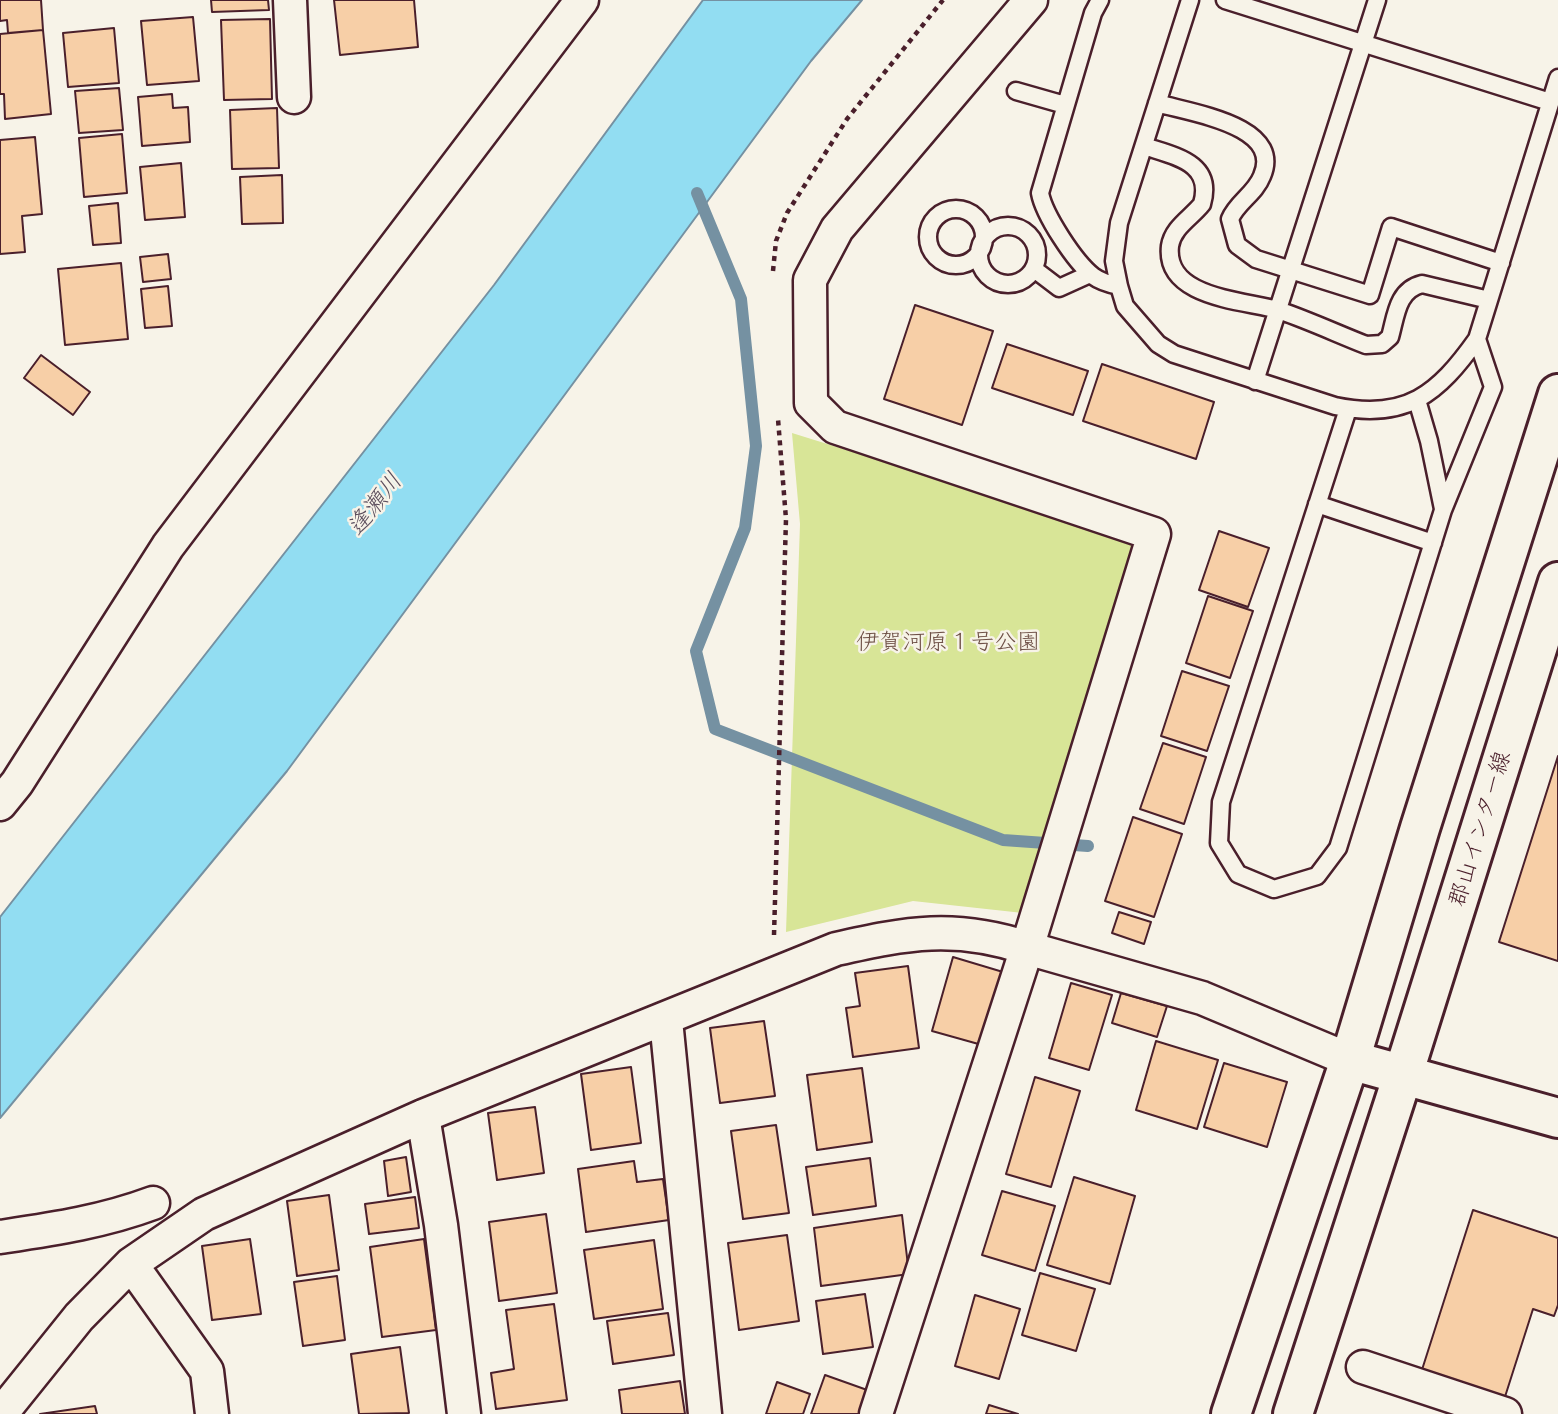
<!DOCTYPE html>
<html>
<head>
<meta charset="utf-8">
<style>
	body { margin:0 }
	canvas { display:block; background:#f7f3e8 }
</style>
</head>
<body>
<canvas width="1558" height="1414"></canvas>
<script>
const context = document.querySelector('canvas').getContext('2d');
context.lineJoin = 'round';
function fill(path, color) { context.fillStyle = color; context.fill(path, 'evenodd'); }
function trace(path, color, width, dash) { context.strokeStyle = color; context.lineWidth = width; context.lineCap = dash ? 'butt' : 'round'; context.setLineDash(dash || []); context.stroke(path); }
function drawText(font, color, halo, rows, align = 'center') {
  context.font = font + ' Sriracha,"Klee One",sans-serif'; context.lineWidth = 5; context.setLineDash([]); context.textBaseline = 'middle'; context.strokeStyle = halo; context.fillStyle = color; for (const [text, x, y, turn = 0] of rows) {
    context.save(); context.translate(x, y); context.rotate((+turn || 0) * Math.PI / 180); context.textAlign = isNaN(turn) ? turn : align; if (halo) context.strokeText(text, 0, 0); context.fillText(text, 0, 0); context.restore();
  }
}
fill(new Path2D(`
	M 792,433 L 1139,541 L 1023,913 L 913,901 L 786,932 L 800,524 Z`), '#d8e597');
const water = new Path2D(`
	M 703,0 L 862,0 L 811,61 L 287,771 L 0,1118 L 0,917 L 494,285 Z`);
fill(water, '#92ddf2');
trace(water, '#7591a2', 2);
trace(new Path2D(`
	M 697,193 L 741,299 L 756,446 L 745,528 L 696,651 L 715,729 L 1003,840 L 1088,846`), '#7591a2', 12);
const building = new Path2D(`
	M 0,0 L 41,0 L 43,30 L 8,33 L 7,20 L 0,21 Z
	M 211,0 L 268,0 L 269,10 L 212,12 Z
	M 334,0 L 414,0 L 418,47 L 340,55 Z
	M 193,17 L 199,81 L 147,85 L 141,21 Z
	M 270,19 L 272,99 L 224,100 L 221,20 Z
	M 114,28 L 119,83 L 68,87 L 63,33 Z
	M 43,30 L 51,114 L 5,119 L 4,94 L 0,94 L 0,34 Z
	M 119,88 L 123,130 L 79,133 L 75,91 Z
	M 172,94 L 173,108 L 188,107 L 190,142 L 142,146 L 138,97 Z
	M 277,108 L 279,168 L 232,169 L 230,110 Z
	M 122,134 L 127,193 L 84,197 L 79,138 Z
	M 35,137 L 42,214 L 22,216 L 25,252 L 0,254 L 0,140 Z
	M 181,163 L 185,217 L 145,220 L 140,167 Z
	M 282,175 L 283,223 L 242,224 L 240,177 Z
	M 118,203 L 121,243 L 93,245 L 89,206 Z
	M 168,254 L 171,279 L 143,282 L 140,257 Z
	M 121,263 L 128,339 L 65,345 L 58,269 Z
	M 168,286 L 172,326 L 145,328 L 141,289 Z
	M 915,305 L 993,331 L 962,425 L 884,399 Z
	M 1007,344 L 1088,371 L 1073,415 L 992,388 Z
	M 41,355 L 90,392 L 73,415 L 24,378 Z
	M 1102,364 L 1214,402 L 1196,459 L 1083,421 Z
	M 1219,531 L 1269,548 L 1248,607 L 1199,590 Z
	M 1208,596 L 1253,611 L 1230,678 L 1186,663 Z
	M 1182,671 L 1229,686 L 1207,751 L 1161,736 Z
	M 1163,743 L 1206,757 L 1184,824 L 1140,809 Z
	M 1558,756 L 1558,961 L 1499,942 Z
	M 1133,817 L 1182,834 L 1154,917 L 1105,901 Z
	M 1119,912 L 1151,922 L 1144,944 L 1112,933 Z
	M 953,957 L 1003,972 L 982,1045 L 932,1031 Z
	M 908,966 L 919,1048 L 853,1057 L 846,1008 L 860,1006 L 855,973 Z
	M 1071,983 L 1112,995 L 1089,1070 L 1049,1058 Z
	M 1121,993 L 1167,1006 L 1157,1037 L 1112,1023 Z
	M 764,1021 L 775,1096 L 720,1103 L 710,1028 Z
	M 1156,1041 L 1218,1060 L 1197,1129 L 1136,1110 Z
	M 1224,1063 L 1287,1082 L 1267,1147 L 1204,1127 Z
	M 631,1067 L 641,1143 L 591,1150 L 581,1074 Z
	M 862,1068 L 872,1142 L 817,1150 L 807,1075 Z
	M 1035,1077 L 1080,1091 L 1051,1187 L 1006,1174 Z
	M 535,1107 L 544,1173 L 497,1180 L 488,1113 Z
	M 776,1125 L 789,1213 L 743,1219 L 731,1131 Z
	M 406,1157 L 411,1192 L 388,1196 L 384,1161 Z
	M 870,1158 L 876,1206 L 813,1215 L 806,1167 Z
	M 634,1161 L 637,1182 L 663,1179 L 669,1220 L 586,1232 L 578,1169 Z
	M 1074,1177 L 1135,1196 L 1110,1284 L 1047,1265 Z
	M 1002,1191 L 1055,1206 L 1035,1271 L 982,1255 Z
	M 329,1195 L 339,1270 L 297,1276 L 287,1201 Z
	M 415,1197 L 419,1228 L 369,1234 L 365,1204 Z
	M 1473,1210 L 1558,1238 L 1558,1305 L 1554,1316 L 1533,1309 L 1503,1403 L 1420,1376 Z
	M 546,1214 L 557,1293 L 499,1301 L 489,1222 Z
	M 902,1215 L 909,1274 L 821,1286 L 814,1228 Z
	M 787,1235 L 799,1321 L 739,1330 L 728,1243 Z
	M 250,1239 L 261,1314 L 212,1320 L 202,1246 Z
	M 424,1239 L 436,1330 L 382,1337 L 370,1247 Z
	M 654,1240 L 663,1309 L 594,1319 L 584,1250 Z
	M 1040,1273 L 1095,1289 L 1076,1351 L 1022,1335 Z
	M 337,1276 L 345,1340 L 303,1346 L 294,1282 Z
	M 865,1294 L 873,1347 L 823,1354 L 816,1301 Z
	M 975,1295 L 1020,1309 L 999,1379 L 955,1366 Z
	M 554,1304 L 567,1400 L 496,1409 L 491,1373 L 514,1369 L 506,1310 Z
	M 668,1313 L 674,1355 L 613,1364 L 607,1321 Z
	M 400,1347 L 409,1413 L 359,1414 L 351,1354 Z
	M 825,1375 L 870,1391 L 861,1414 L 811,1414 Z
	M 680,1381 L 685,1414 L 622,1414 L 619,1390 Z
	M 777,1382 L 810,1394 L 803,1414 L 766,1414 Z
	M 989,1405 L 1018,1414 L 986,1414 Z
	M 95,1406 L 97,1414 L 40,1414 Z`);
fill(building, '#f7cfa7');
trace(building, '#4a1f2b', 2);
const lane = new Path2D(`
	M 1100,0 L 1093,13 L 1040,193 C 1044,215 1075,262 1093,276 C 1101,282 1109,284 1119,286
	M 1190,0 L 1119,223 L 1114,261 L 1119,286 L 1125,306 L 1158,344 L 1174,354 L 1335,406 C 1406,421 1438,394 1477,339 L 1558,78
	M 1225,0 L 1550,102
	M 1016,91 L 1065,105
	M 1157,103 C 1190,113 1284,125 1262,176 C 1255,194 1237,202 1230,219 L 1237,245 L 1256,259 L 1370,295 L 1391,227 L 1501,263
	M 1144,146 C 1174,156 1214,162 1202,204 C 1191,218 1173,227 1170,246 C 1164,300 1248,300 1281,311 C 1310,321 1338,334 1366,345 L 1382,344 L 1390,337 C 1396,316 1397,290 1422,284 L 1489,300
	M928 237a28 28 0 1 1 56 0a28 28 0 1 1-56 0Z
	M979 255a29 29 0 1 1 58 0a29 29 0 1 1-58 0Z
	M 1034,269 L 1059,288 L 1090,274
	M 1255,381 L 1377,0
	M 1417,400 L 1429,441 L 1443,509
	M 1348,409 L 1221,802 L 1219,843 L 1238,874 L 1274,889 L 1317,876 L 1338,848 L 1443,510 L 1493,387 L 1477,339
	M 1317,504 L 1433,543`);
const street = new Path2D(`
	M 290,0 L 294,97
	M 1031,0 L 837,229 L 810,280 L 811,403 L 835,427 L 1154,534 L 1027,948 L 1202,998 L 1350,1060
	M 0,804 L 17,783 L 168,546 L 582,0
	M 666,1020 L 705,1414
	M 423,1116 L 441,1225 L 464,1414
	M 0,1237 C 53,1229 102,1222 153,1203
	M 131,1264 L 207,1371 L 212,1414
	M 1363,1367 L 1505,1414
	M 1,1414 L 79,1317 L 131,1264 L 204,1214 L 423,1116 L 836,949 C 907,933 955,924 1027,948 L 876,1414`);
const secondary = new Path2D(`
	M 1350,1060 L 1558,1118
	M 1231,1414 L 1350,1060 L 1420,828 L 1558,394
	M 1293,1414 L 1403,1075 L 1558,582`);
trace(lane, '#4a1f2b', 21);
trace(street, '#4a1f2b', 37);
trace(secondary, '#4a1f2b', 44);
trace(new Path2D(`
	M 773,271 L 776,241 L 787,213 L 847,119 L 943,0
	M 774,935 L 786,519 L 778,419`), '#4a1f2b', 4.5, [5, 5]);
trace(lane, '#f7f3e8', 16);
trace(street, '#f7f3e8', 32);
trace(secondary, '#f7f3e8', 38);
drawText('23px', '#6e5046', '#f7f3e8', [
	["伊賀河原１号公園",948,643]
]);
drawText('23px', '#4a1f2b', '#f7f3e8', [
	["郡山インター線",1481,829,-73]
]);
drawText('italic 24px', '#5c4e5d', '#f7f3e8', [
	["逢瀬川",376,505,-52]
]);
</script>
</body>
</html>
